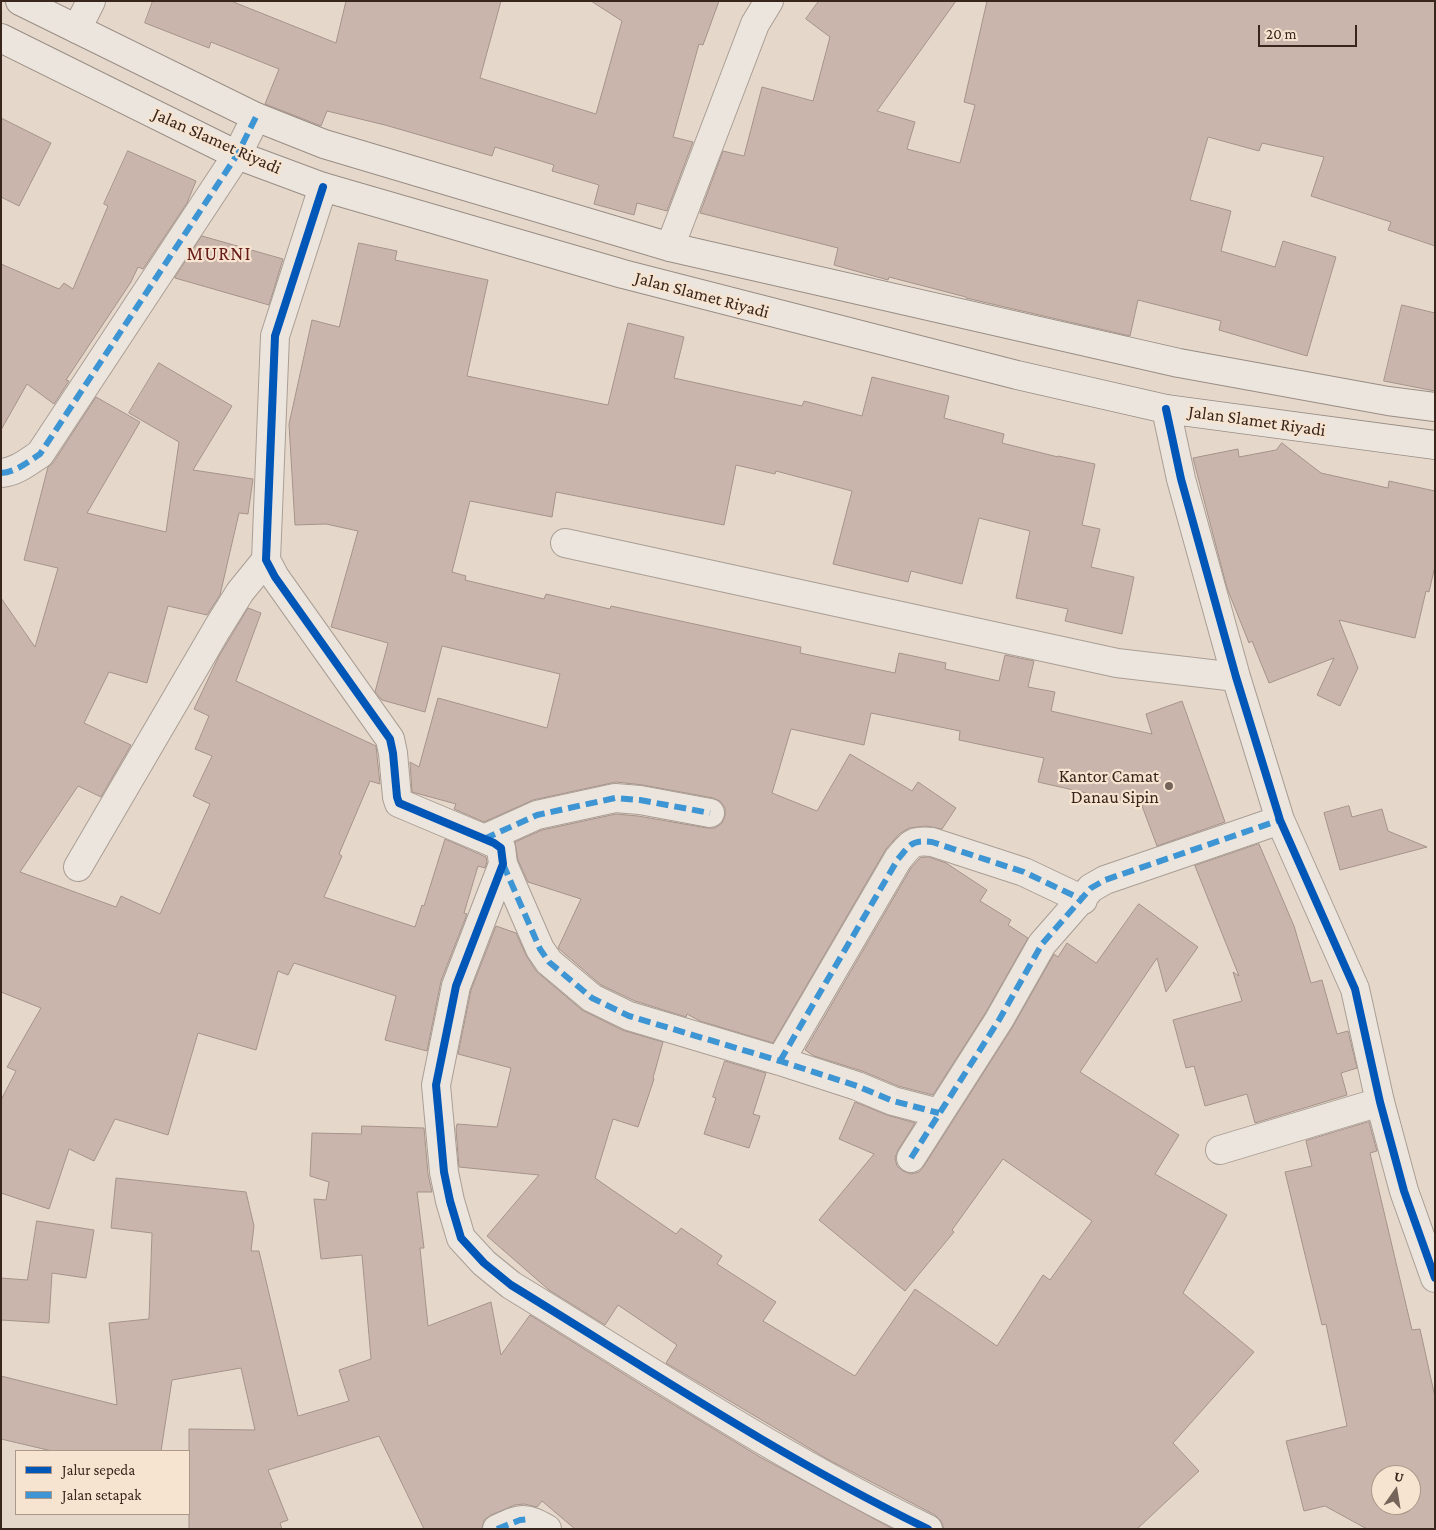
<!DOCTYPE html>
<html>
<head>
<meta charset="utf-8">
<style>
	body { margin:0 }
	#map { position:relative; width:1436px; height:1530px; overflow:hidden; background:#e5d8cb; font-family:"Crimson Pro",serif }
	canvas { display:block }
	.frame { position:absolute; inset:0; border:2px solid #38251c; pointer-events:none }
	.legend { position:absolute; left:15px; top:1450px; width:175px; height:65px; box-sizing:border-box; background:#f7e4d0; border:1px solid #ab9888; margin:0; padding:6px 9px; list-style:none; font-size:15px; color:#38251c }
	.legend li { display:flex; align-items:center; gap:10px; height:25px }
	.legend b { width:25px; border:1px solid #ab9888 }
	.north { position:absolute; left:1371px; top:1465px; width:50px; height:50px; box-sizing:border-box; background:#f7e4d0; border:1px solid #ab9888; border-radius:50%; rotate:13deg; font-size:14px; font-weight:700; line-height:20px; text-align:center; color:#38251c }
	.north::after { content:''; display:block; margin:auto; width:18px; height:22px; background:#756459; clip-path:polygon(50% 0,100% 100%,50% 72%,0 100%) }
	.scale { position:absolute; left:1258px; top:25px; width:99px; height:22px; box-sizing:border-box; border:2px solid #38251c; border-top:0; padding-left:6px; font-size:15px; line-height:18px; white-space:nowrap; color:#38251c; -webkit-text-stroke:4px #f7e4d0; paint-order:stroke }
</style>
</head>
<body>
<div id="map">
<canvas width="1436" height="1530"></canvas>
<div class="frame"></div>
<ul class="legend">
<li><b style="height:6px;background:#0057b8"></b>Jalur sepeda</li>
<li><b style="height:6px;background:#3e95d4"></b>Jalan setapak</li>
</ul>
<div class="north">U</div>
<div class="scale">20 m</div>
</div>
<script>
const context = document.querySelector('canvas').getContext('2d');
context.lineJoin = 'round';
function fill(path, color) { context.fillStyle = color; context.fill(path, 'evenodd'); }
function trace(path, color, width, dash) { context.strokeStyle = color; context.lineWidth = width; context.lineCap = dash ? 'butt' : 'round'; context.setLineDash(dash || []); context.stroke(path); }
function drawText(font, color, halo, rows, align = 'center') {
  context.font = font + ' "Crimson Pro",serif'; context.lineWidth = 4.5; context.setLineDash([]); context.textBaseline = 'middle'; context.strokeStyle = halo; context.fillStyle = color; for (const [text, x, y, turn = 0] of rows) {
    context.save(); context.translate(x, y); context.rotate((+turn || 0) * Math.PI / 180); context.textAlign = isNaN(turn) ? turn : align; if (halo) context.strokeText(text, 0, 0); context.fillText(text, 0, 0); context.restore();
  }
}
const building = new Path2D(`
	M 153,1 L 231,1 L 336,43 L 346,1 L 501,1 L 480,78 L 596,114 L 622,21 L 591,1 L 719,1 L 703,45 L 699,44 L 673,137 L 693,142 L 667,211 L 637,203 L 634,215 L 594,204 L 599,185 L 552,171 L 554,165 L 495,147 L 492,156 L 385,125 L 327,111 L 321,126 L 265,104 L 279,69 L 211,42 L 209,48 L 145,23 Z
	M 819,1 L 956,1 L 877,111 L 915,122 L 907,149 L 960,163 L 975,105 L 964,102 L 987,1 L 1435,1 L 1435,246 L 1388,230 L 1391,222 L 1311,196 L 1324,157 L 1262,143 L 1259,151 L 1208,137 L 1190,200 L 1231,211 L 1221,251 L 1275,267 L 1283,241 L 1336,257 L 1307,356 L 1219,330 L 1221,321 L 1138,300 L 1130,336 L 966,298 L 966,297 L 889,277 L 888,280 L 834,265 L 838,248 L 700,213 L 723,151 L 744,156 L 762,87 L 813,101 L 830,37 L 806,19 Z
	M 1,118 L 51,143 L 19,206 L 1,197 Z
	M 128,151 L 196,181 L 187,203 L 143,269 L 138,267 L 131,282 L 66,380 L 69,381 L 54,404 L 27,384 L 1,430 L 1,264 L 59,289 L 64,283 L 73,289 L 108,206 L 104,204 Z
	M 202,236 L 283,259 L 269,305 L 175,278 Z
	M 359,243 L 397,251 L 395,260 L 488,280 L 467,376 L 608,405 L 628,323 L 684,337 L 674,378 L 802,406 L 804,401 L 862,416 L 872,377 L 949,396 L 944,418 L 1004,434 L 1002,443 L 1058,457 L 1058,456 L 1095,464 L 1082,525 L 1100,529 L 1091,567 L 1134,577 L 1122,634 L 1065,621 L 1068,609 L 1016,598 L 1030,531 L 979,518 L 962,584 L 911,571 L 908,582 L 833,564 L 852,491 L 776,471 L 775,474 L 736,465 L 724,525 L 556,492 L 552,517 L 470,501 L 452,572 L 466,576 L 465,580 L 544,599 L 546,594 L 610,609 L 611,606 L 801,647 L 800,653 L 895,673 L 899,653 L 946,663 L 945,669 L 999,681 L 1005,655 L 1034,661 L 1028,687 L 1055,692 L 1051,711 L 1152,734 L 1146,714 L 1182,701 L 1225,822 L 1157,846 L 1139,798 L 1126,802 L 1038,782 L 1044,758 L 959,740 L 960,731 L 871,713 L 864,745 L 791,729 L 772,793 L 817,811 L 850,754 L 912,791 L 918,782 L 956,808 L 942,829 L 926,826 L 909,828 L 899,834 L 886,849 L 773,1043 L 700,1021 L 687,1014 L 686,1017 L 635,1001 L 601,985 L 558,948 L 581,899 L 528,882 L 518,860 L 515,842 L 542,830 L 616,814 L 638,816 L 707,828 L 715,828 L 722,823 L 725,816 L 725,808 L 720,801 L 713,798 L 643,785 L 616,782 L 533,800 L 484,822 L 454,809 L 456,804 L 412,792 L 410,762 L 419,767 L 438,698 L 547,728 L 560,674 L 442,646 L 425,712 L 382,700 L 375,692 L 388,643 L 331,627 L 358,531 L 326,524 L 295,525 L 289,424 L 312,320 L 339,327 Z
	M 1402,305 L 1435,313 L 1435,391 L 1384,381 Z
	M 159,363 L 232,406 L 193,470 L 253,479 L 248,514 L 239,513 L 220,595 L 207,615 L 168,606 L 147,683 L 109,672 L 84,723 L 131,745 L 101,797 L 78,786 L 20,872 L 116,907 L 121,896 L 160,914 L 210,804 L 193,796 L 212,756 L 195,749 L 209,716 L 194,709 L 219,656 L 248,608 L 261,613 L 236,681 L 376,746 L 380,784 L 370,781 L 339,854 L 342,856 L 324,897 L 415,927 L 422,905 L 424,906 L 445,839 L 486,857 L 487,862 L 485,868 L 478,866 L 464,913 L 467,914 L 441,981 L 427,1051 L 385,1040 L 396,996 L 294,963 L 288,975 L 278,971 L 256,1050 L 198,1033 L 168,1135 L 115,1119 L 94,1161 L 69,1149 L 49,1209 L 1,1193 L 1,1100 L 16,1071 L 7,1067 L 41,1008 L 1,992 L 1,598 L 35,647 L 58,568 L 24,560 L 48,467 L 53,463 L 96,397 L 140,422 L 87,513 L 166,532 L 179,442 L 129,413 Z
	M 1282,443 L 1321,473 L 1388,488 L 1389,481 L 1435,491 L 1435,566 L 1429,592 L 1426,591 L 1415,638 L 1339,620 L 1358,668 L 1340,706 L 1317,695 L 1334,658 L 1269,683 L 1252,641 L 1249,643 L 1227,588 L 1193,458 L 1238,449 L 1239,457 L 1276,450 Z
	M 1349,806 L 1352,817 L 1382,809 L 1388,831 L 1427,847 L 1340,870 L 1324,813 Z
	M 1259,844 L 1294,926 L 1311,983 L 1322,980 L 1337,1034 L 1348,1031 L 1357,1068 L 1341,1073 L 1347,1095 L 1255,1123 L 1247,1094 L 1205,1106 L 1194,1066 L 1186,1068 L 1173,1020 L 1242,1001 L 1233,972 L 1239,976 L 1195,866 Z
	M 929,857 L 946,863 L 987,890 L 980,901 L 1011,920 L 1008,925 L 1028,938 L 986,1012 L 933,1095 L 898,1086 L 862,1071 L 814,1056 L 805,1050 L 911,868 L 920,858 Z
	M 1139,904 L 1198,947 L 1166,992 L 1157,958 L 1080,1072 L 1179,1135 L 1155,1174 L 1227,1215 L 1183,1293 L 1254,1352 L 1173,1443 L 1199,1471 L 1137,1529 L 944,1529 L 941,1521 L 935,1515 L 829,1460 L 666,1363 L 677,1345 L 618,1305 L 605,1325 L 549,1290 L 487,1236 L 539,1175 L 459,1167 L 456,1129 L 457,1124 L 497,1127 L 511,1068 L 458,1054 L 471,990 L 496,926 L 516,933 L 526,955 L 536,971 L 582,1010 L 622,1030 L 663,1042 L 653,1078 L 654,1079 L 638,1127 L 613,1119 L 595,1178 L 676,1234 L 681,1228 L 722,1256 L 717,1264 L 776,1302 L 763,1321 L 855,1376 L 915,1289 L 997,1346 L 1043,1275 L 1050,1280 L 1092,1221 L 1003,1159 L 952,1230 L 954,1232 L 905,1291 L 819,1220 L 874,1154 L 839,1139 L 855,1102 L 887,1115 L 915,1123 L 898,1150 L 895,1158 L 897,1166 L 903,1171 L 911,1174 L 919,1172 L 924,1166 L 1012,1028 L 1054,954 L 1058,957 L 1067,943 L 1096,963 Z
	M 725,1061 L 766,1073 L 753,1114 L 760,1116 L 749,1148 L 704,1134 L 716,1098 L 713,1097 Z
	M 1369,1122 L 1377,1151 L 1370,1153 L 1412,1330 L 1420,1329 L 1435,1397 L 1435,1529 L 1367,1529 L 1325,1506 L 1304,1511 L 1286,1441 L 1347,1426 L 1326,1324 L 1322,1325 L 1285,1172 L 1312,1166 L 1306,1141 ZM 1381,1475 L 1411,1475 L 1411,1505 L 1381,1505 Z
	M 362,1126 L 424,1128 L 428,1174 L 432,1192 L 417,1192 L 424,1248 L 420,1248 L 428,1326 L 491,1302 L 501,1355 L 530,1315 L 648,1389 L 760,1457 L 893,1529 L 575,1529 L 542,1501 L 537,1507 L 524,1504 L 515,1505 L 491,1515 L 484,1520 L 482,1529 L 424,1529 L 379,1436 L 268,1470 L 288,1520 L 280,1523 L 282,1529 L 189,1529 L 189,1429 L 255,1430 L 241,1368 L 172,1380 L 161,1451 L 52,1451 L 1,1439 L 1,1376 L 117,1405 L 109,1323 L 149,1319 L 152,1233 L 111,1228 L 116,1178 L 246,1192 L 254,1226 L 251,1251 L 259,1251 L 298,1416 L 349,1401 L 339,1370 L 371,1359 L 362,1255 L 321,1259 L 314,1199 L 326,1200 L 329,1182 L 310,1176 L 312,1133 L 361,1134 Z
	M 37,1221 L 94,1230 L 86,1278 L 52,1273 L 49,1323 L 1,1320 L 1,1278 L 27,1280 Z`);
fill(building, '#c9b5ac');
trace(building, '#a5938a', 1);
const street = new Path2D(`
	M 77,29 L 91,1
	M 323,187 L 275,336 L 266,560 L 275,577 L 390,739 L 393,753 L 397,797 L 399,803 L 494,843 L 501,848 L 503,864 L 456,986 L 436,1085 L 444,1172 L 450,1201 L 461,1238 L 484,1263 L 511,1285 C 648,1369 783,1459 928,1529
	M 670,247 L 755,24 L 769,1
	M 1166,409 L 1181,479 L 1236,677 L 1280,820 L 1355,989 L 1380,1102 L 1404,1191 L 1435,1278
	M 1,473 C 16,472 28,462 40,454 L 237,155 L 256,117
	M 565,543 L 1117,663 L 1236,677
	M 484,839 L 537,815 L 615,798 L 640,800 L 710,813
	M 503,864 L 540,949 L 549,962 L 592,998 L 629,1016 L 780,1061 L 857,1086 L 893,1101 L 939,1113
	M 78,867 L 217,629 L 240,592 L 266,560
	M 780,1061 L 898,859 C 911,844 911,840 932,842 L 1024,872 L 1083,900
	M 1220,1150 L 1380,1102
	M 911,1158 L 999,1020 L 1042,944 L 1091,888 L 1105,880 L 1280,820
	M 497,1529 C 521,1518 524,1516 547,1529`);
const secondary = new Path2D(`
	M 20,1 L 256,117 L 324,144 L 670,247 L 1179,363 L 1388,401 L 1435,407
	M 1,38 L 237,155 L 323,187 L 623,274 L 1017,375 L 1166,409 L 1435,445`);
trace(street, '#aa9e94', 30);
trace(secondary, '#998d84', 30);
trace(street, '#ece5dd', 28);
trace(secondary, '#ece5dd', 28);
trace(new Path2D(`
	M 1,473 C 16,472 28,462 40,454 L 237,155 L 256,117
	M 484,839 L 537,815 L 615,798 L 640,800 L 710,813
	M 503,864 L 540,949 L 549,962 L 592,998 L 629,1016 L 780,1061 L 857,1086 L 893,1101 L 939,1113
	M 780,1061 L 898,859 C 911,844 911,840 932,842 L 1024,872 L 1083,900
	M 911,1158 L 999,1020 L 1042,944 L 1091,888 L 1105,880 L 1280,820
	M 497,1529 L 520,1520 L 530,1519`), '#3e95d4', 6, [12, 6]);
trace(new Path2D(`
	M 323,187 L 275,336 L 266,560 L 275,577 L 390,739 L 393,753 L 397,797 L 399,803 L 494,843 L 501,848 L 503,864 L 456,986 L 436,1085 L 444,1172 L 450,1201 L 461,1238 L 484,1263 L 511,1285 C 648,1369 783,1459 928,1529
	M 1166,409 L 1181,479 L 1236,677 L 1280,820 L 1355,989 L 1380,1102 L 1404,1191 L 1435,1278`), '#0057b8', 8);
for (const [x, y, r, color] of [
	[1169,786,5,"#756459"]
]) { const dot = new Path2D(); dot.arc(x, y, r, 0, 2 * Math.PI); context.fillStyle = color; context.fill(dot); trace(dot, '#f7e4d0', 2); }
drawText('18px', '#38251c', '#f7e4d0', [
	["Jalan Slamet Riyadi",217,141,24],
	["Jalan Slamet Riyadi",702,295,15],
	["Jalan Slamet Riyadi",1257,421,8]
]);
drawText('18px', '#38251c', '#f7e4d0', [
	["Kantor Camat",1159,776],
	["Danau Sipin",1159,797]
], 'right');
context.letterSpacing = '1px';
drawText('20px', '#671c1a', '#f7e4d0', [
	["MURNI",219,254]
]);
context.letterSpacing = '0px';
</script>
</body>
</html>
